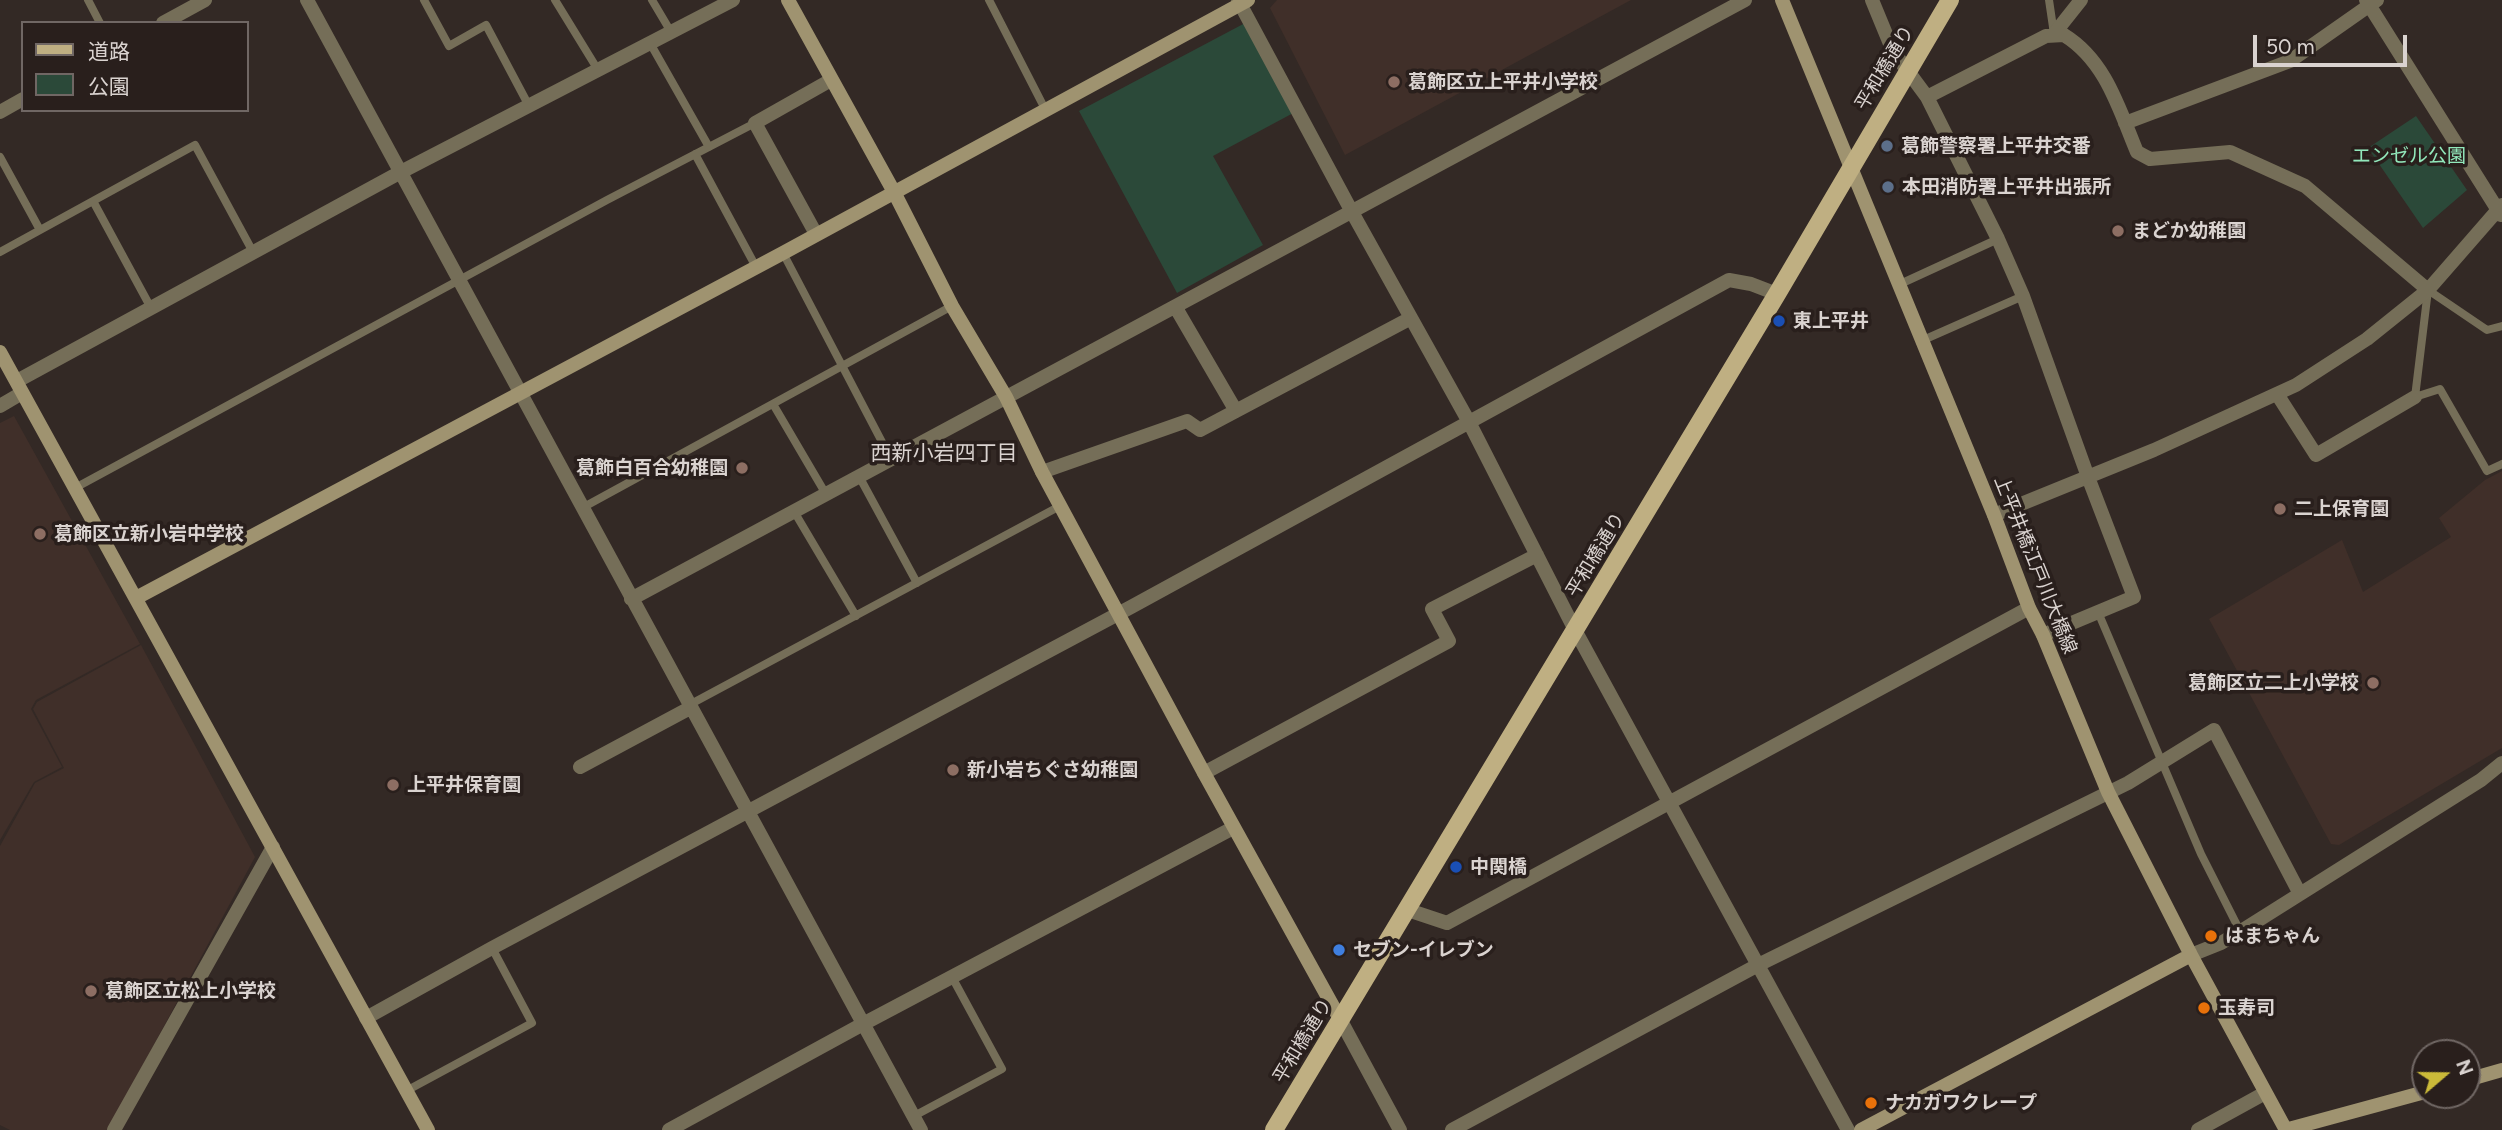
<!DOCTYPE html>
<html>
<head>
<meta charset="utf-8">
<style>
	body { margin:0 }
	#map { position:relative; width:2502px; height:1130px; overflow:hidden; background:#332925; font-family:Figtree,"Noto Sans JP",sans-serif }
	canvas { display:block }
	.legend { position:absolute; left:21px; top:21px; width:228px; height:91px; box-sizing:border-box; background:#291f1c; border:2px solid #706764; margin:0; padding:9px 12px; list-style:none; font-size:21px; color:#dad3d0 }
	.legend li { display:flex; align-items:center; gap:14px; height:35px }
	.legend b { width:35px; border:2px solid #706764 }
	.north { position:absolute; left:2411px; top:1039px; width:70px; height:70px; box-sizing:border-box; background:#291f1c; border:2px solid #706764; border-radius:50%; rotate:70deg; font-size:19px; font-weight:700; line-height:28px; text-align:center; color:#dad3d0 }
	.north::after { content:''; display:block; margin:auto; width:24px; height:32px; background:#cbba39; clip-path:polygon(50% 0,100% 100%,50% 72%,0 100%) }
	.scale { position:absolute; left:2253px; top:35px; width:154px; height:32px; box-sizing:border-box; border:4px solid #dad3d0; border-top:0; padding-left:9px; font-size:21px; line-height:24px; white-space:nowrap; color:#dad3d0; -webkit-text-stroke:5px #291f1c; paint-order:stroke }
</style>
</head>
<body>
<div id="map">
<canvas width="2502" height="1130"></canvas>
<ul class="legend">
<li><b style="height:9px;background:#bfaf82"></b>道路</li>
<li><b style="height:19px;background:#2b4939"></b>公園</li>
</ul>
<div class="north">N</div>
<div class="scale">50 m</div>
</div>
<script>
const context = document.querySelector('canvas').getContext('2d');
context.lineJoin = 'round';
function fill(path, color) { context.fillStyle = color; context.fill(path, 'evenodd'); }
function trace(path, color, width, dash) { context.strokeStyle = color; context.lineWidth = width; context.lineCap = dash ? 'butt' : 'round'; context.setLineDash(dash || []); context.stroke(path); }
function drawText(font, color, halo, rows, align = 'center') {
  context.font = font + ' Figtree,"Noto Sans JP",sans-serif'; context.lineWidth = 7; context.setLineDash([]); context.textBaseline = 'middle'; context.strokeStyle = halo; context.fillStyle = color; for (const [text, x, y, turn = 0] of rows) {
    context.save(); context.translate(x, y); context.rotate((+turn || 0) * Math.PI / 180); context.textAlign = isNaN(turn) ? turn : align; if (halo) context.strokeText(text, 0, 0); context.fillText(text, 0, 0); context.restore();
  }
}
fill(new Path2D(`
	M 1277,0 L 1631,0 L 1345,155 L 1270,8 Z
	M 14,416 L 140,644 L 36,700 L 31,709 L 62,767 L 34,782 L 0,840 L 0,423 Z
	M 2502,471 L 2502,748 L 2339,845 L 2331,844 L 2209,619 L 2342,540 L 2363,592 L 2451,537 L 2439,518 L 2485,480 Z
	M 141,645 L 255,857 L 108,1130 L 10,1130 L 0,1125 L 0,846 L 35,783 L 64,768 L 33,709 L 37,702 Z`), '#402f29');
fill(new Path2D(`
	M 1247,22 L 1297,111 L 1213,156 L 1263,245 L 1177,293 L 1079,111 Z
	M 2416,116 L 2467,190 L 2423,228 L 2368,148 Z`), '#2b4939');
trace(new Path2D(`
	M 88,0 L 100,23
	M 424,0 L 449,46 L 486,25 L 529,106
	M 555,0 L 598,70
	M 652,0 L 671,32
	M 989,0 L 1045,109
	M 2049,0 L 2054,34
	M 650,43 L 709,147
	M 695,154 L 756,267
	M 0,157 L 40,230
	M 93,201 L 151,308
	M 0,252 L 195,145 L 253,252
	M 783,253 L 892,461
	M 1898,285 L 1998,239
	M 2502,326 L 2487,330 L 2428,290 L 2415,397 L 2440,389 L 2487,471 L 2502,464
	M 1921,341 L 2023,296
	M 773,404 L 827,496
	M 860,478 L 917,583
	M 75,488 L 607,200 L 755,123
	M 582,508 L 952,306
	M 795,513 L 856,616
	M 2098,612 L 2201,854 L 2240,931
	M 689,705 L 1060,506
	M 406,1091 L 532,1023 L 492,948
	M 914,1116 L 1002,1069 L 952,977`), '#756e58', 8);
trace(new Path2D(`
	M 307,0 L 921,1130
	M 1238,0 L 1352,212 L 1469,422 L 1575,630 L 1848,1130
	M 1872,0 L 1893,51 L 1927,97 L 1998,239 L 2023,296 L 2088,477 L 2134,597 L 2043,635
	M 2366,0 L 2501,215
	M 163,23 L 205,0
	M 2054,34 L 2081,0
	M 1927,97 L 2046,36 L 2064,35 C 2106,61 2119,109 2137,152 L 2150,159 L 2230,152 L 2305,186 L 2428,290
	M 0,112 L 23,99
	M 2125,123 L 2290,61 L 2377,0
	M 816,234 L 755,123 L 831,80
	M 1176,308 L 1236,411
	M 17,381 L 399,173 L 733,0
	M 2277,394 L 2316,455 L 2415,397
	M 0,406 L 22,393
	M 1042,472 L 1187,421 L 1200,430 L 1411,318
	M 1994,515 L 2154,450 L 2296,385 L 2367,339 L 2428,290 L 2502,205
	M 631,599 C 1003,400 1374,200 1745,0
	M 580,767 L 690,708
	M 1204,773 L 1449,641 L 1432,609 L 1537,555
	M 1405,909 L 1447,923 L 2029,608
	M 2191,955 L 2221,943 L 2246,928 L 2481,780 L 2502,763
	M 366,1018 L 492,948 L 1131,607 L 1729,280 L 1751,284 L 1777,294
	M 1340,1019 L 1400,1130
	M 114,1130 L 273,847
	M 669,1130 L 863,1024 L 1233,828
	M 1452,1130 L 1758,965 L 2128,783 L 2214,730 L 2300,894
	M 2198,1130 L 2265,1093`), '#756e58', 14);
trace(new Path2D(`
	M 788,0 L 894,192 L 952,306 L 1006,397 L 1042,472 L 1204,773 L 1340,1019
	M 1782,0 L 1994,515 L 2029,608 L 2043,635 L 2108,792 L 2191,955 L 2286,1130
	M 0,352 L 428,1130
	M 136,598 L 783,253 L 1248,0
	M 2467,1080 L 2502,1070
	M 1861,1130 L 2191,955
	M 2285,1130 L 2425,1092`), '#9f9370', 14);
trace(new Path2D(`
	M 1274,1130 L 1777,294 L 1950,0`), '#bfaf82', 18);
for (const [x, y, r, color] of [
	[1394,82,7,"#8d6e63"],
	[1887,146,7,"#5c6f8a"],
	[1888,187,7,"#5c6f8a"],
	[2118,231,7,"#8d6e63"],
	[1779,321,7,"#1a4fb4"],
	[742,468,7,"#8d6e63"],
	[2280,509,7,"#8d6e63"],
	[40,534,7,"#8d6e63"],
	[2373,683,7,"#8d6e63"],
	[953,770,7,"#8d6e63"],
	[393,785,7,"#8d6e63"],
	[1456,867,7,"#1a4fb4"],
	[2211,936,7,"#e8710a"],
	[1339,950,7,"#3f7fe0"],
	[91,991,7,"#8d6e63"],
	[2204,1008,7,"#e8710a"],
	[1871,1103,7,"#e8710a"]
]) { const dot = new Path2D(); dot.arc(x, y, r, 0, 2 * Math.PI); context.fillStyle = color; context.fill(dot); trace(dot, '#291f1c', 2.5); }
drawText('19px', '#dad3d0', '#291f1c', [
	["平和橋通り",1885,68,-59],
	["平和橋通り",1596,555,-59],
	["上平井橋江戸川大橋線",2035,565,68],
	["平和橋通り",1303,1041,-59]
]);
drawText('bold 19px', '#dad3d0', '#291f1c', [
	["葛飾区立上平井小学校",1408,82],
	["葛飾警察署上平井交番",1901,146],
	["本田消防署上平井出張所",1902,187],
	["まどか幼稚園",2132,231],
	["東上平井",1793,321],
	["葛飾白百合幼稚園",728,468,"right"],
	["二上保育園",2294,509],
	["葛飾区立新小岩中学校",54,534],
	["葛飾区立二上小学校",2359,683,"right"],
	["新小岩ちぐさ幼稚園",967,770],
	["上平井保育園",407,785],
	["中関橋",1470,867],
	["はまちゃん",2225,936],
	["セブン-イレブン",1353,950],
	["葛飾区立松上小学校",105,991],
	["玉寿司",2218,1008],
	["ナカガワクレープ",1885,1103]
], 'left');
drawText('19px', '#92e8bb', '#291f1c', [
	["エンゼル公園",2409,156]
]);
drawText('21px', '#dad3d0', '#291f1c', [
	["西新小岩四丁目",944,454]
]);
</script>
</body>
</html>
